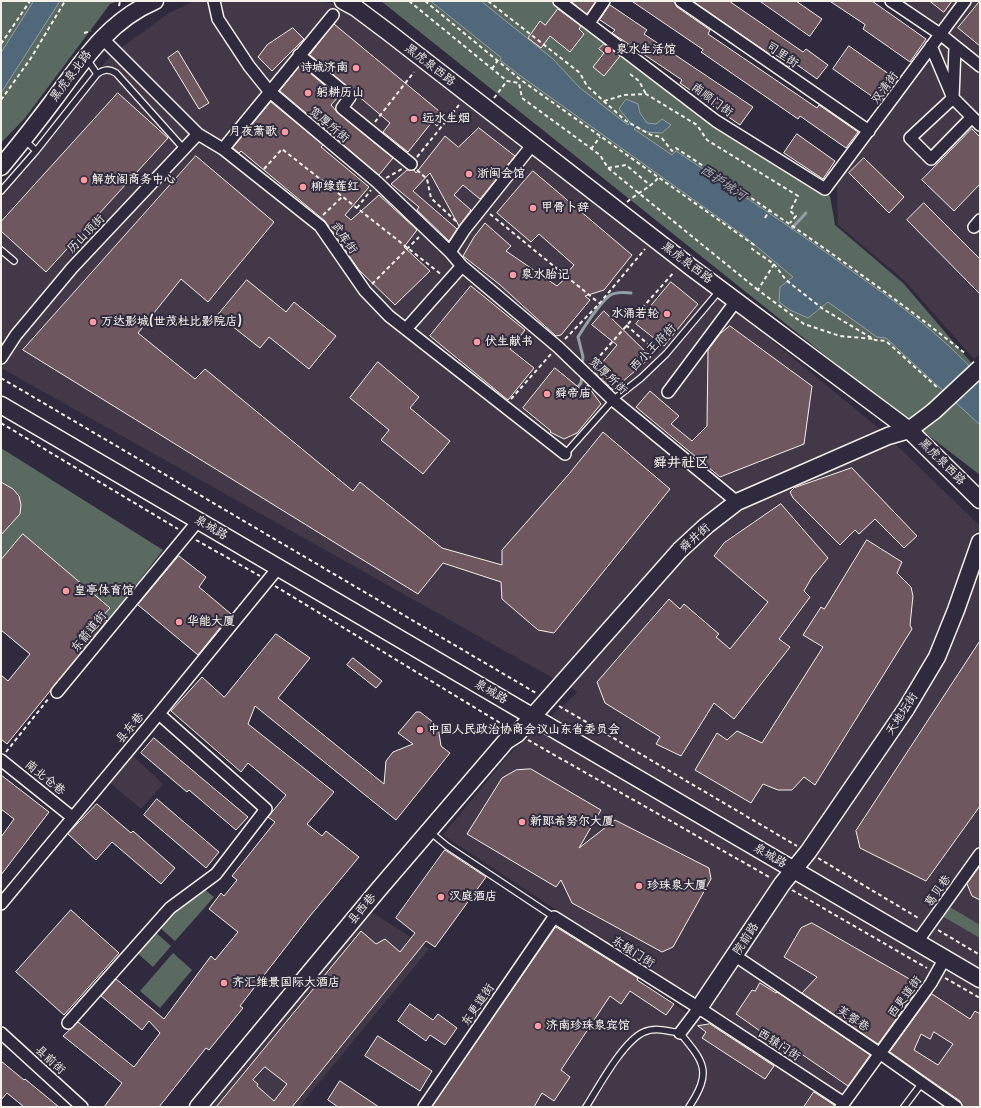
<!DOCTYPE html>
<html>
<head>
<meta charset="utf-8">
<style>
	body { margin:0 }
	#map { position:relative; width:981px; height:1108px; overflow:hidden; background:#2f2a3d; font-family:"Playpen Sans",sans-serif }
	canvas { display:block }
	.frame { position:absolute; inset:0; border:2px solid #f4f1e8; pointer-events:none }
</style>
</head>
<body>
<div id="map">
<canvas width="981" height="1108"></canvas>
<div class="frame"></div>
</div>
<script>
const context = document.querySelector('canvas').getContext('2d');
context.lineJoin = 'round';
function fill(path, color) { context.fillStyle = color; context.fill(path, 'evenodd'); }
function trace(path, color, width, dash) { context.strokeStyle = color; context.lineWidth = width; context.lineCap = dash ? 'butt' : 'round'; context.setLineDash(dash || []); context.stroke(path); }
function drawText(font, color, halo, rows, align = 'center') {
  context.font = font + ' "Playpen Sans","LXGW WenKai TC",sans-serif'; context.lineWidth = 4; context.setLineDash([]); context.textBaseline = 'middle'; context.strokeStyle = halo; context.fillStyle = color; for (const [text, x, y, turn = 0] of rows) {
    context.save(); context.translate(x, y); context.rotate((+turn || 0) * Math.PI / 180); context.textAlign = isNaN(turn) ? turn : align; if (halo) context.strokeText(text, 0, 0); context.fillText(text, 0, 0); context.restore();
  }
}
fill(new Path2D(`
	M 194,1 L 322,1 L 341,6 L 390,42 L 759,330 L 881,430 L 980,526 L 980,1107 L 957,1107 L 875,1053 L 843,1097 L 727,1017 L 674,988 L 443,835 L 509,754 L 578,692 L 1,368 L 1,360 L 167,170 L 10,344 L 1,337 L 1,188 L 111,55 L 169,13 Z
	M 902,1 L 980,1 L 980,354 L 974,359 L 905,281 L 838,225 L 837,184 L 947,32 Z
	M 132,755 L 163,784 L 141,809 L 109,782 Z
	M 370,911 L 429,949 L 299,1107 L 211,1107 Z
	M 557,921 L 640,976 L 638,980 L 674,1004 L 709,1027 L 711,1024 L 716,1023 L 839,1105 L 837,1107 L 428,1107 Z`), '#423847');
fill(new Path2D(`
	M 1,1 L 119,1 L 110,4 L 25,118 L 1,143 Z
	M 381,1 L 554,1 L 713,123 L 830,196 L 835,225 L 903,283 L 980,373 L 980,475 L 850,375 Z
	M 1,448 L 163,550 L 61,681 L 2,631 L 1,632 Z
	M 204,889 L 214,897 L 175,941 L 158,926 L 173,911 Z
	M 948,906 L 980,925 L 980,938 L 942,916 Z
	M 154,931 L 171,946 L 153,967 L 136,952 Z
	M 173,953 L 192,970 L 160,1008 L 140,991 Z`), '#5a6a61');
const water = new Path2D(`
	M 34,1 L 60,1 L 1,93 L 1,53 Z
	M 431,1 L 481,1 L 553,59 L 580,88 L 628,125 L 630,122 L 619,109 L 626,99 L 638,104 L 640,113 L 647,123 L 656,124 L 662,119 L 671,125 L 662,133 L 645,132 L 637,126 L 634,129 L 672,155 L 676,151 C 735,190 794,229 852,271 C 897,303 944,336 980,378 L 980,425 L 886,338 L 877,337 L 828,302 L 808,318 L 790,310 L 779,302 L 780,287 L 793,277 L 743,235 L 518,74 L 500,60 L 501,58 Z`);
fill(water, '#506879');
trace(water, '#929fa5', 1);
trace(new Path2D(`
	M 792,228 L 806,213
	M 582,366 L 583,357 L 578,337 C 584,327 600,303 609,296 C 614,292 625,292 631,293
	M 575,390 L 581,383 L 582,374`), '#929fa5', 3);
const building = new Path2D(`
	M 571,1 L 596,1 L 587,14 Z
	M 632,1 L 674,1 L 677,7 L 710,30 L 708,34 L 817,108 L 819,105 L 858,132 L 846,148 L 800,116 L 798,119 L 701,52 L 703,50 Z
	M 693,1 L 729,1 L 803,52 L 806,49 L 828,65 L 817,79 L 793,62 L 789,67 Z
	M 760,1 L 796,1 L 822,19 L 810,36 Z
	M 830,1 L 872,1 L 926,39 L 910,62 L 863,29 L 865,25 Z
	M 930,1 L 952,1 L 944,12 Z
	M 980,1 L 980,46 L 958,28 Z
	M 610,5 L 647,30 L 644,34 L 753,107 L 740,125 L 680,83 L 682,80 L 612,33 L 615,30 L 600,20 Z
	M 558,9 L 581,26 L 579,29 L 584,34 L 570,52 L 550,36 L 541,48 L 528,38 L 540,21 L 545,25 Z
	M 334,24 L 445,116 L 437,126 L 432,122 L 408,152 L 383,132 L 390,123 L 310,55 Z
	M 293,28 L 304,39 L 272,71 L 258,57 L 267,45 Z
	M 604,44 L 620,56 L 604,76 L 593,67 L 604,53 L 599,49 Z
	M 849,46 L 896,79 L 880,102 L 833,69 Z
	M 178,51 L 209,103 L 199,109 L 168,58 Z
	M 301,65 L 338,97 L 331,105 L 338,113 L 393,158 L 379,175 L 280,91 Z
	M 118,93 L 168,138 L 46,272 L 1,231 L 1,222 Z
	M 271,102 L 323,145 L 321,147 L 369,187 L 345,215 L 351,220 L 379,195 L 417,230 L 404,247 L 430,271 L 395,305 L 359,270 L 325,221 L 241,151 L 239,153 L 233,148 Z
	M 479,128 L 515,156 L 480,199 L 463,185 L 454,195 L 471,210 L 459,226 L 430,173 L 413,191 L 457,229 L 449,241 L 417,210 L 419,207 L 391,184 L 407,170 L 414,170 L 416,173 L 445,136 L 458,147 Z
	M 972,129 L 980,137 L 980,184 L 954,211 L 922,180 Z
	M 797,134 L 835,161 L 823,179 L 784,153 Z
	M 196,156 L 274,222 L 208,302 L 181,279 L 138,333 L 195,379 L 205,369 L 353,491 L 360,482 L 442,548 L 502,565 L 502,550 L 569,474 L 603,432 L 670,489 L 554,633 L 538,630 L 502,599 L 501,582 L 443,563 L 418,594 L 23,350 Z
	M 864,158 L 904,197 L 889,213 L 849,173 Z
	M 533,171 L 632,255 L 604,290 L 585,296 L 590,300 L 561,335 L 556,336 L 499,284 L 463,256 L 474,237 L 485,223 L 511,246 L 506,251 L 557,286 L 570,274 L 568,272 L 574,265 L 539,234 L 531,242 L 497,213 Z
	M 924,203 L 980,259 L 980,294 L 907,220 Z
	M 247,280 L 286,312 L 294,302 L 336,336 L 309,369 L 269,337 L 260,348 L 218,315 Z
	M 671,282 L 698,304 L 664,346 L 636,324 Z
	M 471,286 L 525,330 L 510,349 L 534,368 L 508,400 L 430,336 Z
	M 604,311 L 651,357 L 613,390 L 595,373 L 596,370 L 617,345 L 592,325 Z
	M 730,326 L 812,386 L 804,444 L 720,477 L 636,407 L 650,391 L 679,416 L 671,424 L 692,441 L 707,426 L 708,350 L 720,334 Z
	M 378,362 L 419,397 L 410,408 L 450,441 L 423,474 L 381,440 L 389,430 L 350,398 Z
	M 555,368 L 583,391 L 587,385 L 601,404 L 577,433 L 564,439 L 550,432 L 551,431 L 523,408 Z
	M 852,468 L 917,536 L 904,548 L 875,519 L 859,534 L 855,530 L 840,545 L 793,498 L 790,492 L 794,488 Z
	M 1,482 L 13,489 L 19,496 L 21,505 L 20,514 L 1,535 Z
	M 781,504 L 828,558 L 812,577 L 804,591 L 810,597 L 779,639 L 790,647 L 734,719 L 714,703 L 681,756 L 656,744 L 660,737 L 605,703 L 597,682 L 669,599 L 680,609 L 684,604 L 719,634 L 716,637 L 730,649 L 768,602 L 714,556 L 724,543 Z
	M 23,534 L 110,608 L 102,617 L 107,621 L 7,744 L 1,739 L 1,675 L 8,681 L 30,654 L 1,630 L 1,560 Z
	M 867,540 L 902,562 L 897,573 L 911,587 L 913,596 L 910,625 L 912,629 L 815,785 L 804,777 L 792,790 L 778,790 L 763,784 L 751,803 L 695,770 L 717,733 L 727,740 L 737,731 L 762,743 L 823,647 L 803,635 L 821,607 L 824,609 Z
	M 179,556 L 206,577 L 199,587 L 231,614 L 198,655 L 138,605 Z
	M 276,634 L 310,658 L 278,698 L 384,784 L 386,761 L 393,752 L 413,744 L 398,733 L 416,712 L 420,712 L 438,726 L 441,746 L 450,753 L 396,820 L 255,706 L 248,724 L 334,792 L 307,824 L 322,836 L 326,831 L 359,857 L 310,916 L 240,1006 L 243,1008 L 209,1050 L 206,1048 L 159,1107 L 104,1107 L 122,1083 L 63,1036 L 78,1022 L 134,1067 L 160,1033 L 149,1021 L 142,1030 L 101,996 L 116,979 L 164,1019 L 211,956 L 215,960 L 238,932 L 209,909 L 221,893 L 224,896 L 237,880 L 232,876 L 275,822 L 268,817 L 286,795 L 248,763 L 241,772 L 171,711 L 202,677 L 224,697 Z
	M 980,641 L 980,806 L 926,881 L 860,848 L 856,831 Z
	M 353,658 L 382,681 L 376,688 L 347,665 Z
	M 154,738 L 248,817 L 236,830 L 189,790 L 187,792 L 141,753 Z
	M 531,769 L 601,810 L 579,848 L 615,820 L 709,868 L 711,879 L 673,947 L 662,952 L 572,903 L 561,880 L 556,887 L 467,834 L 502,778 L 516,770 Z
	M 1,775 L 49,812 L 1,875 L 1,837 L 14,819 L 1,809 Z
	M 157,799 L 219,852 L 206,868 L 144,815 Z
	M 97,804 L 131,833 L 133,831 L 175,868 L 161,884 L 112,842 L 96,860 L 68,834 Z
	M 445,850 L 486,877 L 435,947 L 426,941 L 292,1107 L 216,1107 L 361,931 L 376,944 L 385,939 L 400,952 L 415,933 L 396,918 ZM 265,1067 L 287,1084 L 274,1101 L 257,1086 L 258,1084 L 253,1080 Z
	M 980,866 L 980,900 L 972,896 L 967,884 Z
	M 71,910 L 119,953 L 64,1015 L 16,972 Z
	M 812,923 L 913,981 L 915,993 L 878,1044 L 802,993 L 817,977 L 784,957 L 801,928 Z
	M 556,927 L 638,978 L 637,980 L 674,1004 L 666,1015 L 630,991 L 621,1004 L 610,996 L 561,1070 L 570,1077 L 554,1101 L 542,1093 L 534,1107 L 432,1107 Z
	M 760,983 L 776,993 L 777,992 L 870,1055 L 848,1086 L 797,1051 L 794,1055 L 736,1014 L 752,990 L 755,991 Z
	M 932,994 L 970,1019 L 975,1011 L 980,1014 L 980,1107 L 963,1107 L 960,1101 L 890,1052 ZM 934,1032 L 953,1044 L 938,1065 L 914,1050 L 921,1034 L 930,1039 Z
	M 410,1004 L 433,1020 L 438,1014 L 457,1028 L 445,1045 L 430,1035 L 426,1041 L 398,1021 Z
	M 710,1024 L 774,1066 L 765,1079 L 702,1038 L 706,1032 L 698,1026 Z
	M 378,1036 L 432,1071 L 420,1091 L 365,1056 Z
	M 1,1061 L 24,1080 L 25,1079 L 59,1107 L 24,1107 L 7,1093 L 1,1100 Z
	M 340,1081 L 379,1107 L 338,1107 L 328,1100 Z
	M 814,1092 L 834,1105 L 834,1107 L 804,1107 Z`);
fill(building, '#6e575e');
trace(building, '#f4f1e8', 1);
const lane = new Path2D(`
	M 97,74 C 104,69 109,69 116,73 L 184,149
	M 25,140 L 36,151
	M 1,191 L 36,151 L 97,74 L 87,59
	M 1,250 L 14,261
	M 565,454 L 613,400 L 641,378 L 666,354 L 720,290
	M 430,832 L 447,846 L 554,917
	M 586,1107 C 598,1088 623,1041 644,1032 C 655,1027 669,1031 680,1033 C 705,1063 712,1072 689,1107
	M 904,1107 L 922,1083`);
const street = new Path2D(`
	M 214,1 L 218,19 L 249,66 L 269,91 L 377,182 L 450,252
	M 559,1 L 716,121 L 825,189 L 965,1
	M 681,1 L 869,131
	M 891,1 L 940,34 L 980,66
	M 589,23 L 604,1
	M 102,38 L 198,134 L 223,149 L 320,226 L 365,291 L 389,316 L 565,454
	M 931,46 L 953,98 L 910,138 L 931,159 L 972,117
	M 955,48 L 953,98 L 980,125
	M 299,55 L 350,97 L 342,108 L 411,164
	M 533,144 L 465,229 L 450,252 L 462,266 L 558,347 L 613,400 L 737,502
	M 223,149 L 333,15
	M 974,227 L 980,220
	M 406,329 L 462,266
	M 1,358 L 16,335 L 72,268 L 198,134
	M 668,392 L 736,301
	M 57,692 L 198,521
	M 1,760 L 72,817
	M 1,904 L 148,727 L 278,568
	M 917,942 L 980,854
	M 734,955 L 885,1057 L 956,1107
	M 68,1023 L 170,908 L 216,874 L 266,809 L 159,714
	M 1,1033 L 82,1107
	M 680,1033 L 699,1008
	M 424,1107 L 554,917 L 699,1008 L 844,1103
	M 841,1107 L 931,983 L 945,958`);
const secondary = new Path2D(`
	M 343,1 L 356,8 L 388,32 L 692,268 L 909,430 L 980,500
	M 1,167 C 20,144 38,121 56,97 C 84,59 110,20 155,1
	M 1,405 L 980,979
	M 699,1008 L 782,884 L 808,852 L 906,709 L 937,657 L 956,610 L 980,542
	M 198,1107 L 379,889 L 506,741 L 517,734 L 680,550 L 706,526 L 737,502 L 888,436 L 909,430 L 934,411`);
trace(lane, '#f4f1e8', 8);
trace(street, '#f4f1e8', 14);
trace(secondary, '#f4f1e8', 19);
trace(new Path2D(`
	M 409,1 L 507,81 L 519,83 L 522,98 L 600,155 L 608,168 L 758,290
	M 425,1 L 521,80 L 754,245 L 752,249 L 774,264 L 786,280 L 823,309 L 875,340 L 886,341 L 939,389
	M 488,1 L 580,73 L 587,86 L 626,121 L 651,135 L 661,137 L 672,151 L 676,148 C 775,213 873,280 966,354
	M 119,6 L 120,1
	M 84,33 L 91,31
	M 1,44 L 30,1
	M 492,69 L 498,60
	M 630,74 L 639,81 L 646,94
	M 494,98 L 507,81
	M 1,100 L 31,58 L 65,1
	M 604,101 L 624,95 L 646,94 L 697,125 L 707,140 L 798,196 L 790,211 L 796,216 L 790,223
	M 375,122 L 414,72
	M 591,149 L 600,137
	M 417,157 L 459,105
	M 608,168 L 626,165 L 651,186
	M 264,169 L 282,149 L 442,275
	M 417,170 L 427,179 L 431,198 L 458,223
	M 386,178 L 402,169
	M 627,202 C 637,193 650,188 658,178
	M 357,208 L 371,190
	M 490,214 L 599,303
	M 323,215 L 342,197
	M 765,218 L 770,209
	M 774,264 L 758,290 L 804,324 L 840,336 L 874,339
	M 372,284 L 419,237
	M 626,325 L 657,352
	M 565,339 L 599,304 L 645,249
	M 591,366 L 674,272
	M 1,378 L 536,693
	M 511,399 L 551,354
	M 1,423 L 178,529
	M 196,540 L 260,576
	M 275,586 L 505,726
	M 559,706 L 797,846
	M 528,740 L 771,878
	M 6,752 L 49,698
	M 818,858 L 920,919
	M 792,890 L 927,968
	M 938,930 L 980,955
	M 945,978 L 980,998`), '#f4f1e8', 2, [4, 3]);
trace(lane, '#2f2a3d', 5.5);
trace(street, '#2f2a3d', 11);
trace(secondary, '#2f2a3d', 16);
const secondaryBridge = new Path2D(`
	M 934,411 L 980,368`);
trace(secondaryBridge, '#f4f1e8', 19, []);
trace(secondaryBridge, '#2f2a3d', 16);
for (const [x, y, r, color] of [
	[608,50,4,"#ff9aa2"],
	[356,68,4,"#ff9aa2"],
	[308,93,4,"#ff9aa2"],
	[414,119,4,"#ff9aa2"],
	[285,132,4,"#ff9aa2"],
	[469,174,4,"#ff9aa2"],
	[84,180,4,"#ff9aa2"],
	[303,187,4,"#ff9aa2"],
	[533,208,4,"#ff9aa2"],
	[513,275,4,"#ff9aa2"],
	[667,314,4,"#ff9aa2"],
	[93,322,4,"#ff9aa2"],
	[477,342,4,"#ff9aa2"],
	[547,394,4,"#ff9aa2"],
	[66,591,4,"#ff9aa2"],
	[179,622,4,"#ff9aa2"],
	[420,730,4,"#ff9aa2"],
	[522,822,4,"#ff9aa2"],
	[639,886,4,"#ff9aa2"],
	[441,897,4,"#ff9aa2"],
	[224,983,4,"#ff9aa2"],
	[538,1026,4,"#ff9aa2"]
]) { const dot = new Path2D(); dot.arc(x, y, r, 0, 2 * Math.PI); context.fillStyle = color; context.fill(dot); trace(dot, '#2f2a3d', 1.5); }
drawText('bold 12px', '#f4f1e8', '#2f2a3d', [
	["泉水生活馆",616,50],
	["诗城济南",348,68,"right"],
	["躬耕历山",316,93],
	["远水生烟",422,119],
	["月夜萧歌",277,132,"right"],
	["浙闽会馆",477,174],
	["解放阁商务中心",92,180],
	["柳绿莲红",311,187],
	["甲骨卜辞",541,208],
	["泉水胎记",521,275],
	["水涌若轮",659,314,"right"],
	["万达影城(世茂杜比影院店)",101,322],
	["伏生献书",485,342],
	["舜帝庙",555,394],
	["皇亭体育馆",74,591],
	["华能大厦",187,622],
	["中国人民政治协商会议山东省委员会",428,730],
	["新郎希努尔大厦",530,822],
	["珍珠泉大厦",647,886],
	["汉庭酒店",449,897],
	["齐汇维景国际大酒店",232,983],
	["济南珍珠泉宾馆",546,1026]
], 'left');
drawText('12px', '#f4f1e8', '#2f2a3d', [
	["司里街",782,55,34],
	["黑虎泉西路",430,65,38],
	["黑虎泉北路",71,76,-53],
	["双清街",885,88,-54],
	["南顺门街",712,100,36],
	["宽厚所街",329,125,40],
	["历山顶街",86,234,-46],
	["武库街",344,238,55],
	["黑虎泉西路",687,263,37],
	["西小王府街",653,348,-46],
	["宽厚所街",608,376,44],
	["黑虎泉西路",942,462,45],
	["泉城路",211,528,30],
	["舜井街",695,538,-42],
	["东箭道街",89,632,-51],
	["泉城路",491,692,30],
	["天地坛街",902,714,-57],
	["县东巷",130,728,-50],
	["南北仓巷",45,778,39],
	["泉城路",770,856,30],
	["葛贝巷",938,891,-55],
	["县西巷",362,909,-50],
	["院前路",746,939,-56],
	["东辕门街",633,952,32],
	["西更道街",905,997,-54],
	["东更道街",478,1005,-56],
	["芙蓉巷",853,1019,34],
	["西辕门街",779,1045,33],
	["县前街",50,1060,43]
]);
drawText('italic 13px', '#b2babc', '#2f2a3d', [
	["西护城河",723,183,34]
]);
drawText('bold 14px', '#f4f1e8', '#2f2a3d', [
	["舜井社区",681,463]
]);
</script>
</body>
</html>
